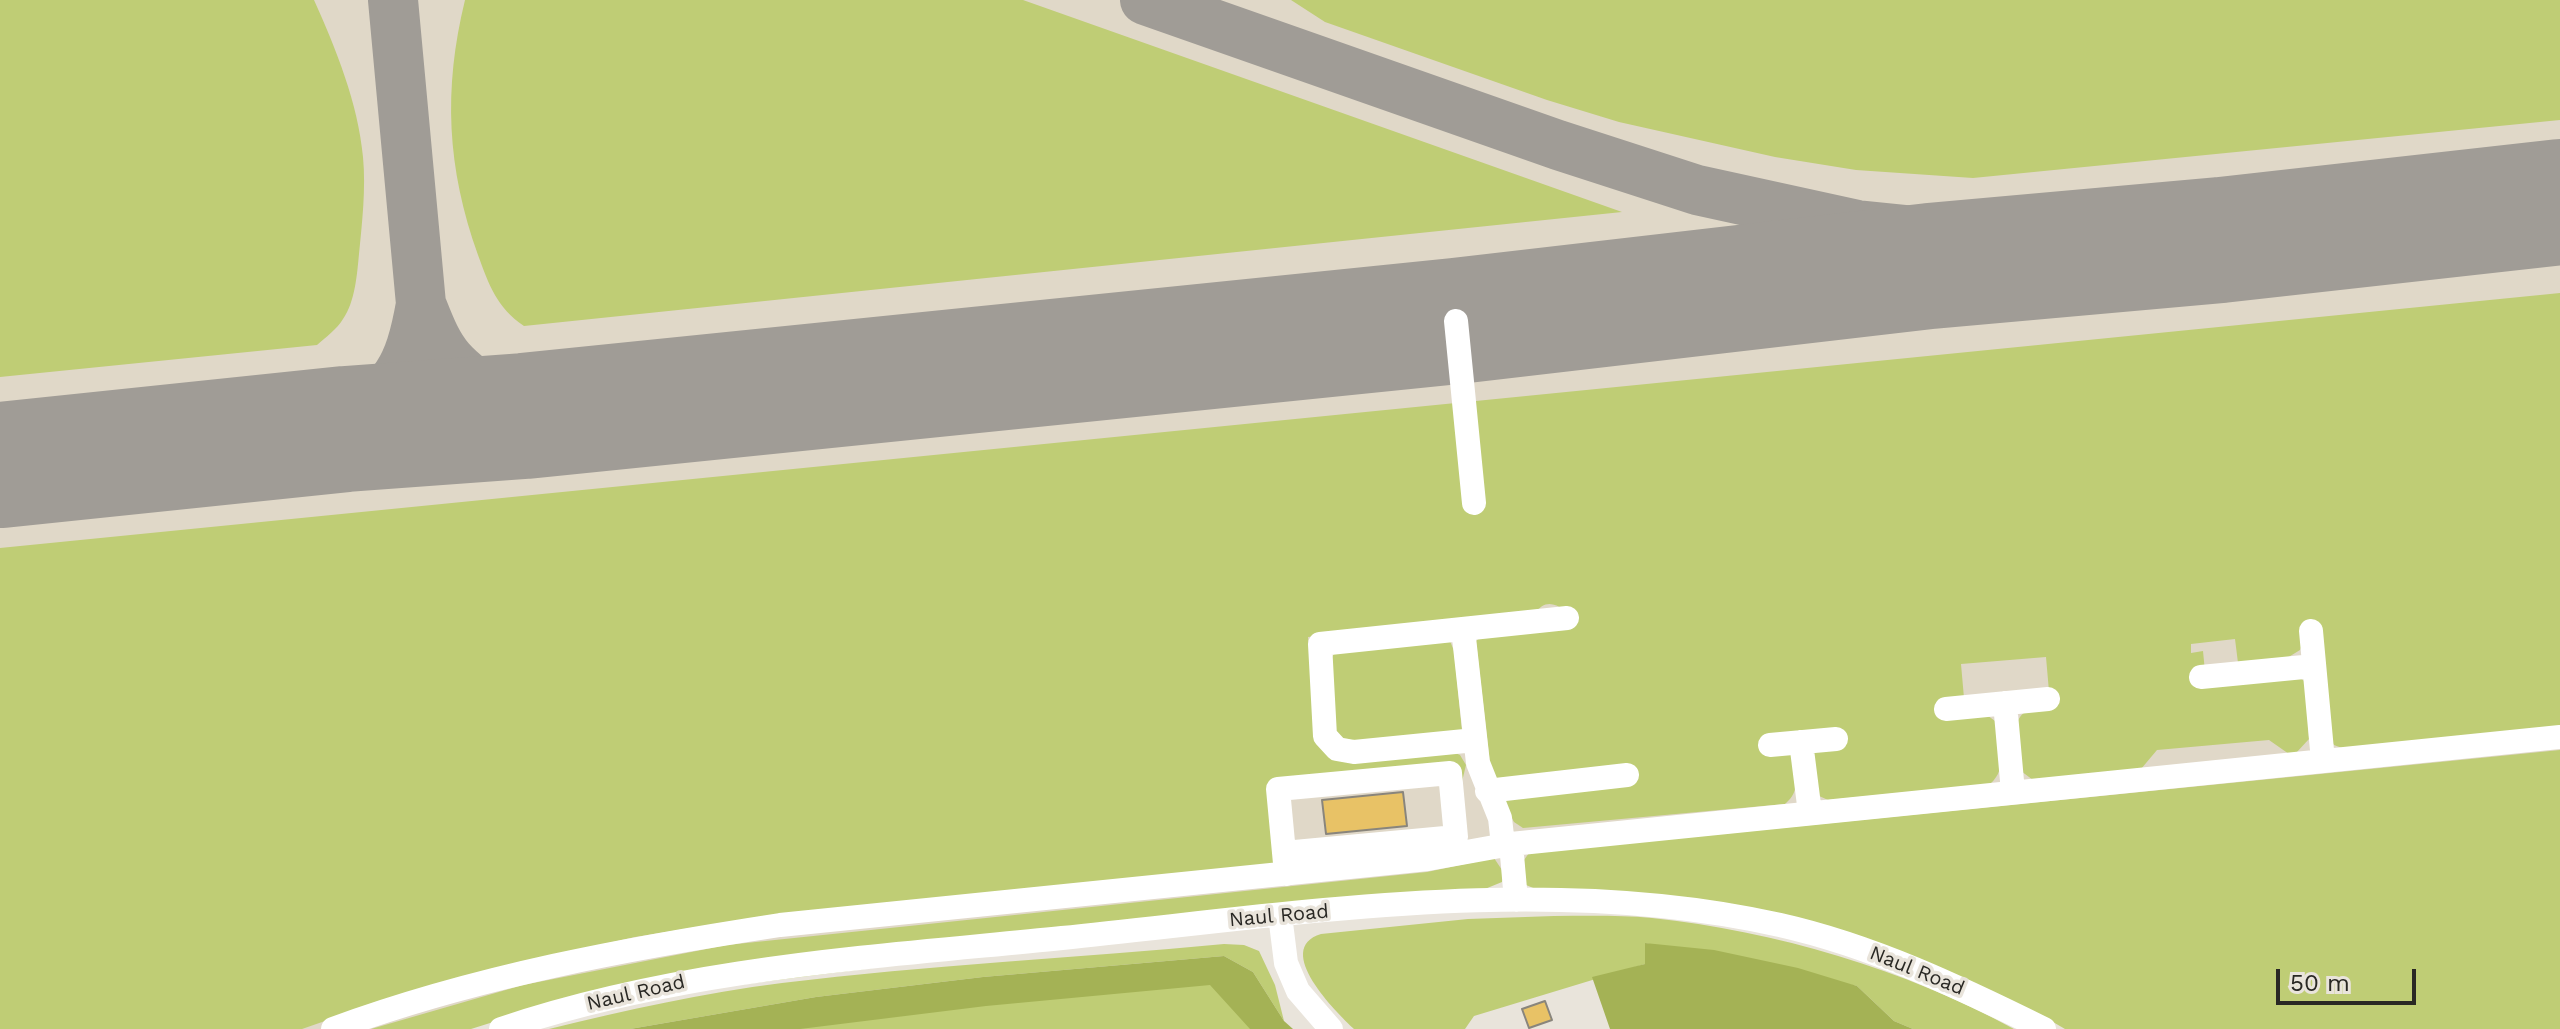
<!DOCTYPE html>
<html>
<head>
<meta charset="utf-8">
<style>
	body { margin:0 }
	#map { position:relative; width:2560px; height:1029px; overflow:hidden; background:#e9e4db; font-family:"Work Sans",sans-serif }
	canvas { display:block }
	.scale { position:absolute; left:2276px; top:969px; width:140px; height:36px; box-sizing:border-box; border:4px solid #292824; border-top:0; padding-left:10px; font-size:24px; line-height:28px; white-space:nowrap; color:#292824; -webkit-text-stroke:6px #e9e4db; paint-order:stroke }
</style>
</head>
<body>
<div id="map">
<canvas width="2560" height="1029"></canvas>
<div class="scale">50 m</div>
</div>
<script>
const context = document.querySelector('canvas').getContext('2d');
context.lineJoin = 'round';
function fill(path, color) { context.fillStyle = color; context.fill(path, 'evenodd'); }
function trace(path, color, width, dash) { context.strokeStyle = color; context.lineWidth = width; context.lineCap = dash ? 'butt' : 'round'; context.setLineDash(dash || []); context.stroke(path); }
function drawText(font, color, halo, rows, align = 'center') {
  context.font = font + ' "Work Sans",sans-serif'; context.lineWidth = 7; context.setLineDash([]); context.textBaseline = 'middle'; context.strokeStyle = halo; context.fillStyle = color; for (const [text, x, y, turn = 0] of rows) {
    context.save(); context.translate(x, y); context.rotate((+turn || 0) * Math.PI / 180); context.textAlign = isNaN(turn) ? turn : align; if (halo) context.strokeText(text, 0, 0); context.fillText(text, 0, 0); context.restore();
  }
}
fill(new Path2D(`
	M 0,0 L 2560,0 L 2560,770 L 1636,863 L 438,1019 L 408,1029 L 0,1029 Z`), '#e0d8c8');
fill(new Path2D(`
	M 0,0 L 314,0 C 336,49 358,103 363,157 C 366,189 362,223 359,254 C 357,275 355,302 343,319 C 337,329 326,337 317,345 L 0,377 Z
	M 465,0 L 1023,0 L 1622,212 L 524,326 C 497,308 489,285 478,255 C 447,168 443,90 465,0 Z
	M 1291,0 L 2560,0 L 2560,120 L 1973,178 L 1856,170 L 1775,157 L 1619,122 L 1547,100 L 1325,22 Z
	M 2560,293 L 2560,728 L 2342,748 L 2334,745 L 2328,737 L 2303,643 L 2300,650 L 2287,658 L 2238,663 L 2235,639 L 2191,644 L 2191,653 L 2203,651 L 2206,682 L 2298,677 L 2306,682 L 2309,739 L 2296,753 L 2289,754 L 2269,740 L 2157,750 L 2141,769 L 2033,780 L 2021,771 C 2017,733 2003,712 2050,703 L 2046,657 L 1961,664 L 1964,698 L 1995,721 C 1999,743 2009,768 1990,784 L 1828,800 L 1817,795 L 1791,755 C 1795,775 1802,790 1785,804 L 1523,828 L 1514,822 L 1492,781 L 1476,641 L 1482,635 L 1564,610 C 1553,602 1543,601 1535,614 L 1308,637 L 1316,736 L 1453,752 L 1460,755 L 1466,765 L 1460,790 L 1455,764 L 1269,781 L 1274,865 L 766,916 L 635,937 L 528,961 L 371,1005 L 302,1029 L 0,1029 L 0,548 Z
	M 1450,641 L 1454,651 L 1462,731 L 1360,743 L 1345,740 L 1332,730 L 1328,664 L 1335,652 Z
	M 2560,750 L 2560,1029 L 2065,1029 L 2041,1015 L 1920,959 L 1538,890 L 1526,885 L 1524,860 L 1529,853 L 1541,852 Z
	M 1494,858 L 1504,873 L 1502,882 L 1480,891 L 525,1012 L 471,1029 L 371,1029 L 523,985 L 727,945 L 1427,872 Z
	M 1554,916 C 1586,916 1619,915 1652,918 C 1775,931 1905,969 2014,1029 L 1913,1029 L 1894,1021 L 1857,986 L 1645,943 L 1645,964 L 1474,1016 L 1465,1029 L 1354,1029 C 1337,1013 1272,949 1321,934 L 1468,919 Z
	M 1224,944 L 1244,945 L 1259,951 L 1275,985 L 1284,1021 L 1253,972 L 1224,956 L 983,977 L 816,997 L 630,1029 L 549,1029 C 626,1010 703,993 782,983 C 928,965 1077,958 1224,944 Z
	M 1214,980 L 1274,1029 L 763,1029 Z`), '#bfcd75');
fill(new Path2D(`
	M 1645,943 L 1714,950 L 1798,968 L 1857,986 L 1894,1021 L 1913,1029 L 1610,1029 L 1592,977 L 1645,964 Z
	M 1224,956 L 1253,972 L 1284,1021 L 1293,1029 L 1250,1029 L 1210,985 L 986,1006 L 800,1029 L 630,1029 L 816,997 L 983,977 Z`), '#a4b255');
trace(new Path2D(`
	M 1145,0 L 1558,145 L 1697,190 L 1857,225 L 2024,242 L 2221,240
	M 421,304 C 429,324 436,344 450,360 C 470,383 500,397 524,416
	M 346,429 C 396,384 409,372 421,304 L 393,0`), '#a09c96', 50);
trace(new Path2D(`
	M 0,465 L 346,429 L 524,416 L 1456,321 L 1930,266 L 2221,240 L 2560,202`), '#a09c96', 126);
const building = new Path2D(`
	M 1403,792 L 1407,826 L 1326,834 L 1322,800 Z
	M 1545,1001 L 1552,1020 L 1529,1028 L 1522,1009 Z`);
fill(building, '#e8c266');
trace(building, '#89857c', 2);
trace(new Path2D(`
	M 1456,321 L 1474,503
	M 1463,629 L 1478,763 L 1500,818 L 1503,845
	M 2311,631 L 2323,761
	M 2201,677 L 2314,666
	M 2005,703 L 2013,792
	M 1946,709 L 2048,699
	M 1475,740 L 1354,752 L 1337,749 L 1325,736 L 1320,644 L 1567,618
	M 1801,742 L 1810,813
	M 1770,745 L 1836,739
	M 1487,791 L 1627,775
	M 1511,844 L 1516,900
	M 1284,853 L 1456,837 L 1450,773 L 1278,789 L 1286,874
	M 1280,915 L 1286,963 L 1298,991 L 1331,1029
	M 333,1029 C 477,976 630,948 780,925 L 1428,859 L 1511,844 L 2560,737
	M 501,1029 C 682,968 873,957 1062,938 C 1299,914 1545,872 1780,925 C 1873,946 1959,987 2044,1029`), '#fff', 24);
drawText('20px', '#292824', '#e9e4db', [
	["Naul Road",1279,916,-5],
	["Naul Road",1917,971,22],
	["Naul Road",636,993,-13]
]);
</script>
</body>
</html>
